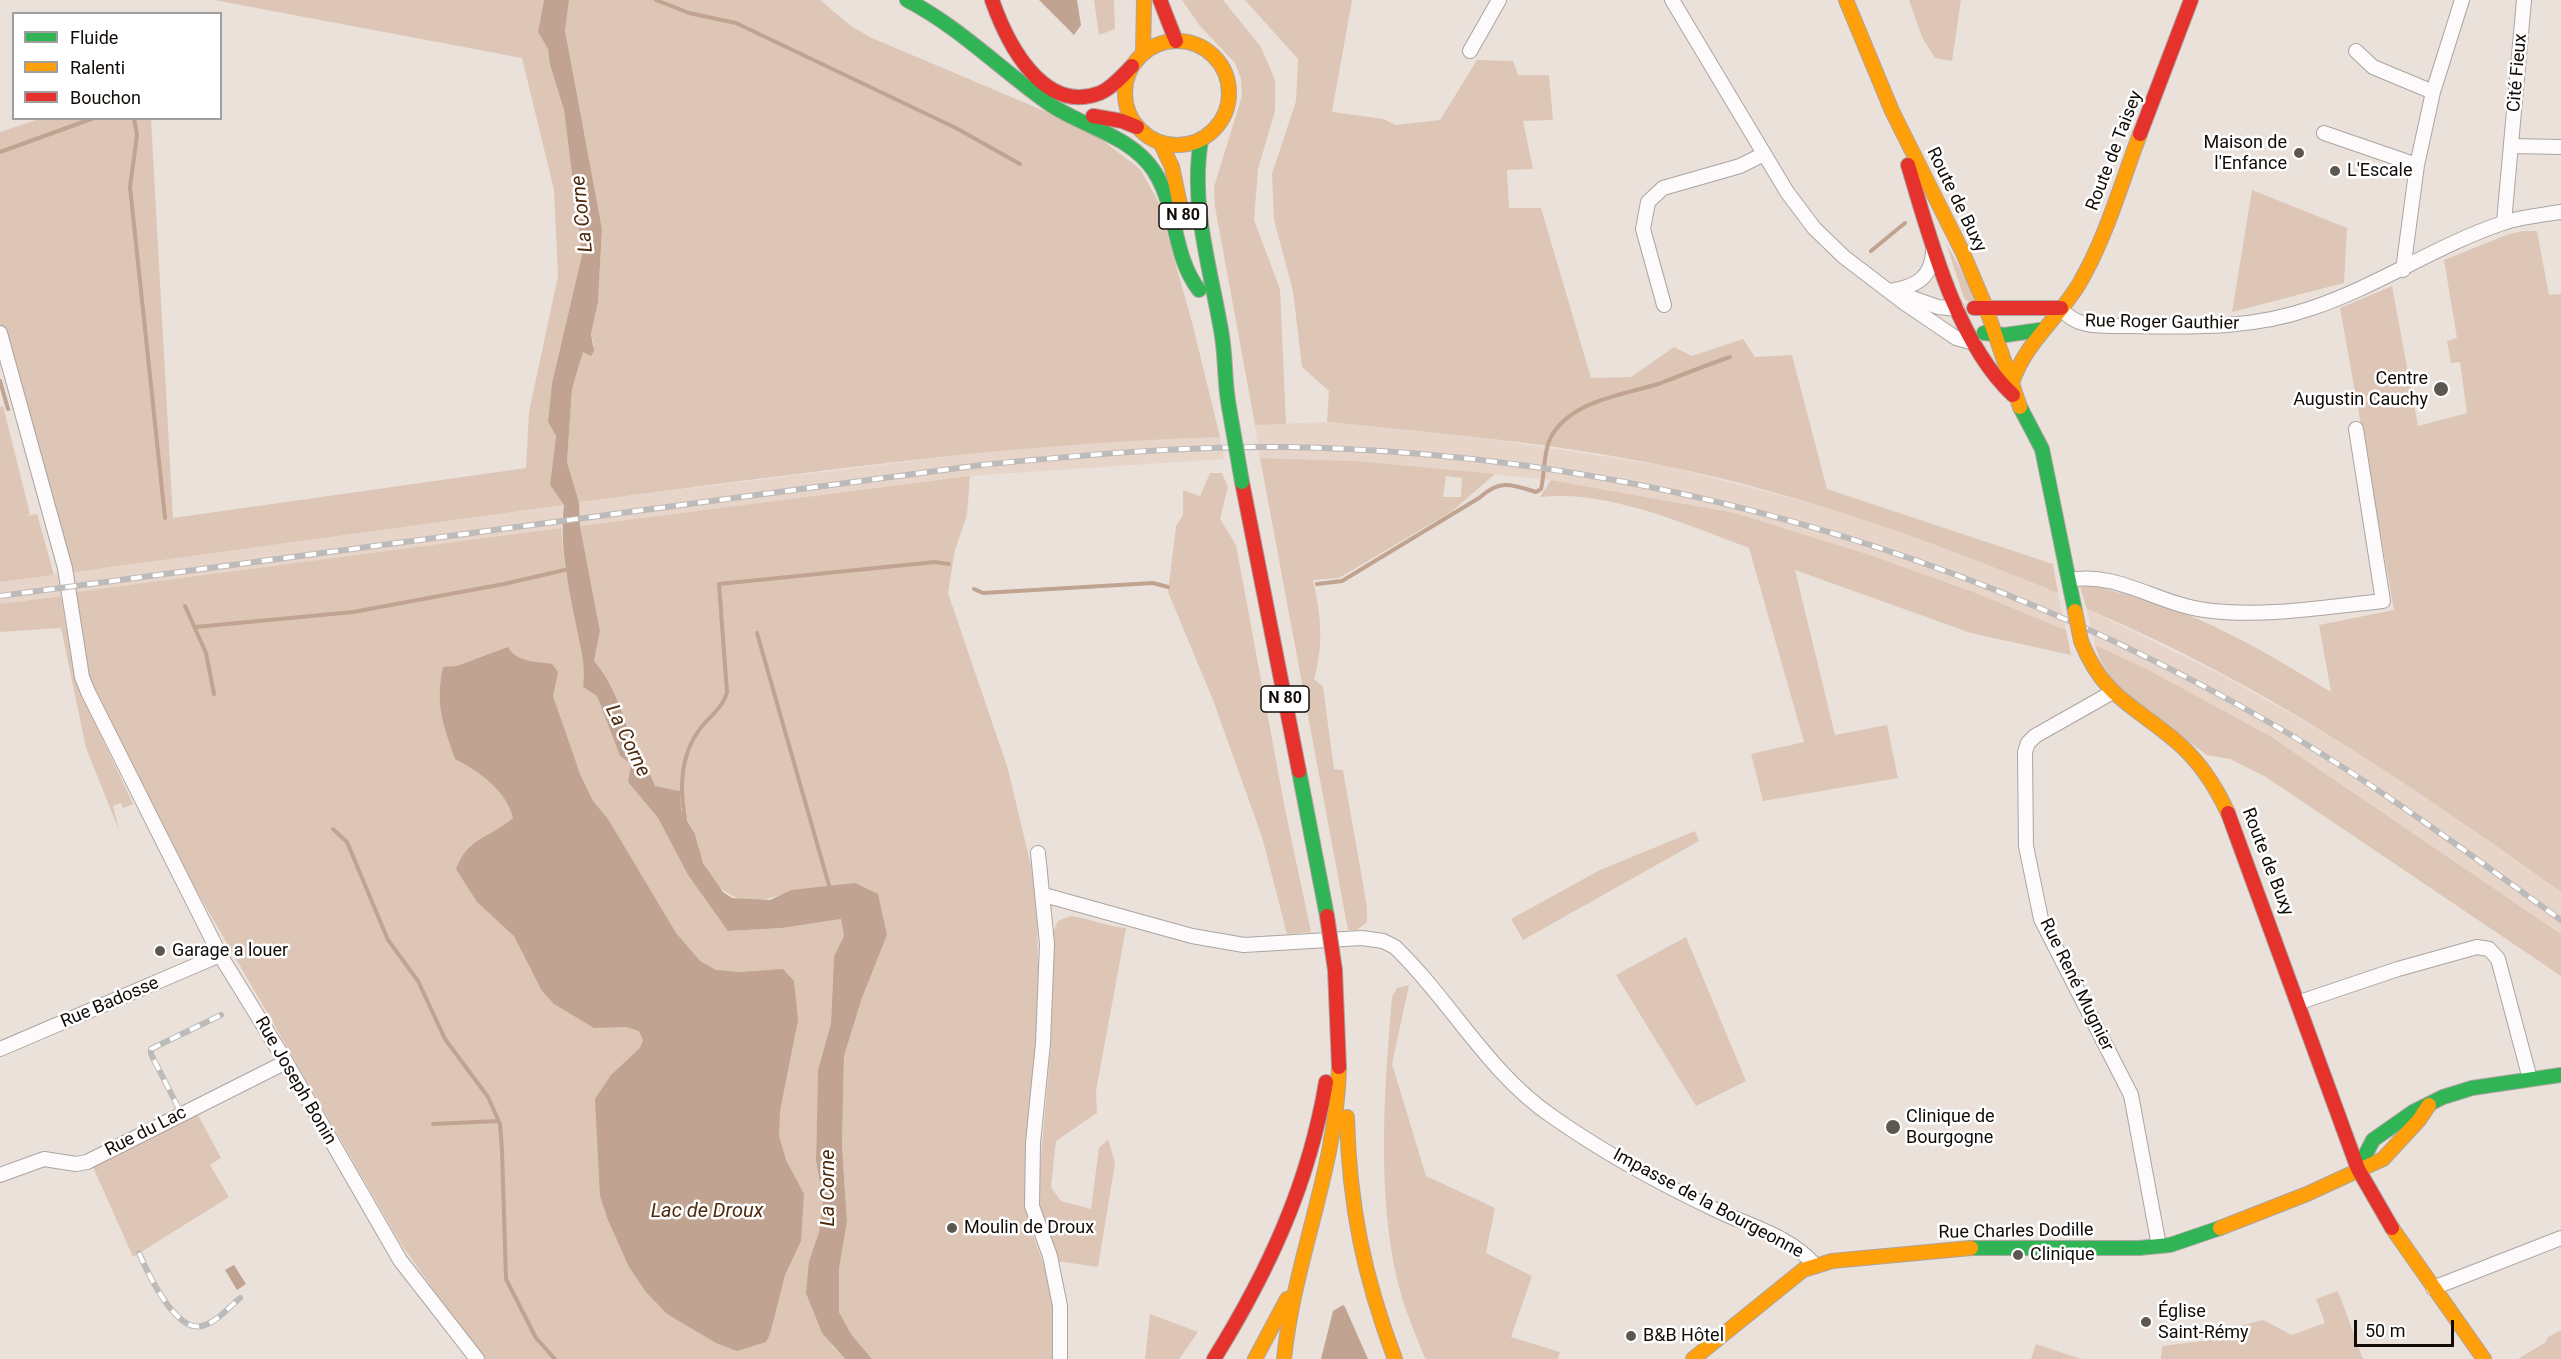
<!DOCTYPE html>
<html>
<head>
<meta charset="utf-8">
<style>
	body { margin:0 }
	#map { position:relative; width:2561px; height:1359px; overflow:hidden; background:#ebe1db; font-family:Roboto,sans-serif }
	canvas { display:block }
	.legend { position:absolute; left:12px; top:12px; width:210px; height:108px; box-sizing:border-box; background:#fff; border:2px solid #a09e9c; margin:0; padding:8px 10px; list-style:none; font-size:18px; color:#110c08 }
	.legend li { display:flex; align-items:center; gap:12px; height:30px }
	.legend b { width:30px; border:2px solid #a09e9c }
	.scale { position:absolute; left:2354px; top:1320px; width:100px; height:27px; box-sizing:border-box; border:3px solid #110c08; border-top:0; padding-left:8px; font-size:18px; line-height:21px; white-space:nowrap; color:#110c08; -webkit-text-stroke:4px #fff; paint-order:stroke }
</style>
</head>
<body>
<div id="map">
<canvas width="2561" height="1359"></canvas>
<ul class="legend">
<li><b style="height:8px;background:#30b455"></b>Fluide</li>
<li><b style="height:8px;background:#ff9f0a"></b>Ralenti</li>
<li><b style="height:8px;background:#e5322d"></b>Bouchon</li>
</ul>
<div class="scale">50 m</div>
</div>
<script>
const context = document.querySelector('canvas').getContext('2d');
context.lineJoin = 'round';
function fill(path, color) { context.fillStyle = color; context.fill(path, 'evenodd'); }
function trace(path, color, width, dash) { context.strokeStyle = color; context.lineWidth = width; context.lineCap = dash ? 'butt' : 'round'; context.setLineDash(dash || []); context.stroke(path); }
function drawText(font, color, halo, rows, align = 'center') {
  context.font = font + ' Roboto,sans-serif'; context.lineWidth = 5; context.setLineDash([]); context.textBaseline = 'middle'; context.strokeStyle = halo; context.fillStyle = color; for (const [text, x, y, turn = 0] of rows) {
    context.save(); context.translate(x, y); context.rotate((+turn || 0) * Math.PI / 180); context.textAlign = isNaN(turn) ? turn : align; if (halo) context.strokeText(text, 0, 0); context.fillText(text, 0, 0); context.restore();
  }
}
fill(new Path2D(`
	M 1327,422 L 1465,435 L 1667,466 L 1838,510 L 1993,566 L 2058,593 L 2066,630 L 1976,593 L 1870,555 L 1735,513 L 1551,480 L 1357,461 L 1260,458 L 1255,425 Z
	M 1220,437 L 1224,459 L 983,475 L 580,526 L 579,502 L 977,453 L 1123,439 Z
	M 564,505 L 561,528 L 0,604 L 0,582 L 54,575 L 65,568 L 68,573 Z
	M 2087,609 L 2220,674 L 2329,735 L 2442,807 L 2561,892 L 2561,934 L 2270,736 L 2147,669 L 2095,645 Z`), '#e8d5ca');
fill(new Path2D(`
	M 214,0 L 544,0 L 538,32 L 548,49 L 550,65 L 564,110 L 582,255 L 552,383 L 548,422 L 556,436 L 550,485 L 564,505 L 68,573 L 0,329 L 0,132 L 39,119 L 151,119 L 173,518 L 526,468 L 529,412 L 558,276 L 554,190 L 522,58 Z
	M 569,0 L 820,0 L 851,26 L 872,38 L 1089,130 L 1140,169 L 1158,201 L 1193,326 L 1220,437 C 1005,443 792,475 579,502 L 567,462 L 572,389 L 583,351 L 594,345 L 591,334 L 598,302 L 602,229 L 565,29 Z
	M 1094,0 L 1114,0 L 1115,29 L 1099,35 Z
	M 1182,0 L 1223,0 L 1261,47 L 1275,80 L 1275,111 L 1258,169 L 1254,220 L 1280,289 L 1286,424 L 1255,425 L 1215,207 L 1214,187 L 1242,96 L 1241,79 L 1235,63 L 1200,26 Z
	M 1245,0 L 1352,0 L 1332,112 L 1384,119 L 1395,125 L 1440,120 L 1477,60 L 1513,61 L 1518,75 L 1549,75 L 1553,120 L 1523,121 L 1533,169 L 1507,170 L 1509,208 L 1541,208 L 1591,378 L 1631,377 L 1674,347 L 1692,356 L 1743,339 L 1755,357 L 1792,355 L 1827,489 L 2053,564 L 2058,593 C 1931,541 1800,493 1665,466 C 1554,443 1440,433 1327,422 L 1329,391 L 1302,367 L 1293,291 L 1274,220 L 1272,174 L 1296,101 L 1298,59 Z
	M 1909,0 L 1961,0 L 1952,61 L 1935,58 L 1922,37 Z
	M 2252,190 L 2347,228 L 2344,283 L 2232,312 Z
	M 2523,231 L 2537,231 L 2549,295 L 2561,294 L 2561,892 C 2412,785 2257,680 2087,609 L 2080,587 C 2092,584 2105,589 2116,592 C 2194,609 2264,651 2331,692 L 2319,625 L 2394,610 L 2340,308 L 2392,286 L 2418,426 L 2467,413 L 2460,362 L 2451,363 L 2447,341 L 2457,338 L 2444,260 L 2509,234 Z
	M 1946,243 L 1974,294 L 1973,300 L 1967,301 L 1964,298 Z
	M 3,406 L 30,514 L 26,516 L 37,514 L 54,575 L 0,582 L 0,407 Z
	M 1260,458 L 1357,461 L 1495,474 L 1451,512 L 1339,578 L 1313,580 C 1321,614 1324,645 1314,679 L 1323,687 L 1334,769 L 1343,770 L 1367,907 L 1367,922 L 1357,930 L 1348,930 ZM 1446,476 L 1462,478 L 1461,497 L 1443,497 Z
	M 1210,473 L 1222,473 L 1228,487 L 1220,519 L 1236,545 L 1285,809 L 1311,932 L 1287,934 L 1262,837 L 1213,700 L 1168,592 L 1176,526 L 1183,515 L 1183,490 L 1200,496 Z
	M 970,476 L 967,515 L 955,550 L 948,593 L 1008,769 L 1036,887 L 1039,993 L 1027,1164 L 1028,1222 L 1045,1268 L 1055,1316 L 1054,1359 L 872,1359 L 851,1334 L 839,1312 L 839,1268 L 847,1221 L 842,1146 L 844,1056 L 862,998 L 887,935 L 791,890 C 753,909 721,903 703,862 C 699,854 699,843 695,835 C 687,815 682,816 680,791 L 655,786 C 652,772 644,770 639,758 C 625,726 618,688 594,661 L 600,631 L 580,526 Z
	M 1551,480 L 1735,513 L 1870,555 L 1976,593 L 2066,630 L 2071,655 L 1971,633 L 1795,570 L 1835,735 L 1887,725 L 1898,778 L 1763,801 L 1751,754 L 1804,742 L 1749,548 C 1684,524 1610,490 1540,497 Z
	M 561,528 L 565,568 L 586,667 L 583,687 L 597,696 L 620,756 L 632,764 L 628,782 L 658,818 L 688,875 L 729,931 L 782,928 L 841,919 L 844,936 L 834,956 L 831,1023 L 818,1070 L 816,1161 L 823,1200 L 819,1232 L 809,1261 L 832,1346 L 845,1359 L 483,1359 L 401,1244 L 144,800 L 87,678 L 69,593 Z
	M 61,596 L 71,657 L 80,691 L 133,804 L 123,808 L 121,803 L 113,806 L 119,830 L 86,748 L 61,628 L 0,632 L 0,604 Z
	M 2095,645 L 2147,669 L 2270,736 L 2561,934 L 2561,976 L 2266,777 L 2230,759 L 2207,755 L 2120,691 L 2100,660 Z
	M 1695,831 L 1699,841 L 1523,940 L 1511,919 L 1600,870 Z
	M 1071,916 C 1090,919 1106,926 1126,928 L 1096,1091 L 1097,1113 L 1056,1141 L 1051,1187 L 1061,1201 L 1091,1209 L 1099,1148 L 1108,1139 L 1115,1163 L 1098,1267 L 1057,1261 L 1041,1210 L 1038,1190 L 1051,1045 L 1053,932 L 1058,921 Z
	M 1686,937 L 1746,1081 L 1696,1106 L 1616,975 Z
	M 1409,985 L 1392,1064 L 1426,1176 L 1495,1208 L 1486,1253 L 1532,1276 L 1511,1337 L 1560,1352 L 1558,1359 L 1426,1359 L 1424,1356 C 1417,1338 1409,1320 1403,1301 C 1375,1209 1384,1092 1392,997 L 1397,988 Z
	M 198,1115 L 221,1158 L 210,1165 L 229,1197 L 133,1257 L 93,1167 Z
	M 2338,1291 L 2363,1359 L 2161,1359 L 2162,1346 L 2218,1339 L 2231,1328 L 2263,1320 L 2292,1335 L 2325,1323 L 2316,1299 Z
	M 1150,1314 L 1198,1332 L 1179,1359 L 1145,1359 Z
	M 2561,1330 L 2561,1359 L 2518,1359 L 2546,1342 L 2548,1337 Z
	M 2036,1344 L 2081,1359 L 2031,1359 Z`), '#dec6b6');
fill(new Path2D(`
	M 544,0 L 569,0 L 565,30 L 602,229 L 598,302 L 591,334 L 594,351 L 591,356 L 583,352 L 572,389 L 567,462 L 579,502 L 580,526 L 600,631 L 594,661 C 618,688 625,726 639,758 C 644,769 651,772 655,786 L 680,791 L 681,810 L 695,834 L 703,863 L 723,892 L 732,898 L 770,900 L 791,890 L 855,883 L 878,894 L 887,935 L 862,998 L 844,1056 L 842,1146 L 847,1221 L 839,1269 L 839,1312 L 851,1334 L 872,1359 L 845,1359 L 822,1333 L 806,1293 L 809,1261 L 819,1232 L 823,1200 L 816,1161 L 818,1070 L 831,1023 L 834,956 L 844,936 L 841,919 L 782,928 L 728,931 L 688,875 L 658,818 L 628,782 L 631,764 L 620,756 L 597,696 L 583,687 C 586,666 581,650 577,629 C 569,588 559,547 564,505 L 550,485 L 556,436 L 548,422 L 552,383 L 582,255 L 564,110 L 550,65 L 548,49 L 538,32 Z
	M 1039,0 L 1077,0 L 1081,25 L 1074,35 Z
	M 508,647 C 517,663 536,661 552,664 L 558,672 L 553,696 L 580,774 L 593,801 L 608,819 L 676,933 L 700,961 L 716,970 L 740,972 L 783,969 L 794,981 L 798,1020 L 780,1111 L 779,1136 L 786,1160 L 804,1194 L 801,1241 L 785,1275 L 770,1334 L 766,1342 L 737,1351 L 716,1343 L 667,1314 L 646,1292 L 629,1267 L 608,1220 L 600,1196 L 595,1099 L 611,1075 L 640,1048 L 643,1040 L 639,1031 L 626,1027 L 594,1028 L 554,1004 L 542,991 L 514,936 L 477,902 L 456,869 C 469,836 489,839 513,818 C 506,790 480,772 455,759 C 443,724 435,705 443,667 L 457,666 Z
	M 234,1265 L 246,1284 L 237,1290 L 225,1270 Z
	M 1343,1305 L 1345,1307 L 1368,1359 L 1321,1359 L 1333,1311 Z`), '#c0a390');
trace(new Path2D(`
	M 656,0 L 689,13 L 736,23 L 956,128 L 1020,164
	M 134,118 L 137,135 L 130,187 L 165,518
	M 0,152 L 94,118
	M 1871,251 L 1905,223
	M 0,381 L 8,409
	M 1317,584 L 1342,581 L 1479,498 C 1500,479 1511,484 1536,492 L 1541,489 C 1545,473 1543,454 1550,439 C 1569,400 1625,395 1661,383 C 1684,374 1707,365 1730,357
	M 974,589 L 983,593 L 1153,583 L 1168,587
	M 185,606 L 206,653 L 214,694
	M 196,627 L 353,612 L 504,584 L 569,569
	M 757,633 L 830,889
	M 685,819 C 679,786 680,752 703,725 C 712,715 724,705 727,692 L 719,584 L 935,562 L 949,564
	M 333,829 L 347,842 L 388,940 L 418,981 L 445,1039 L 488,1097 L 500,1124 L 502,1150 L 506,1279 L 536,1338 L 555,1359
	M 433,1124 L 498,1121`), '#c0a390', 4);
const street = new Path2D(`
	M 1672,0 L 1787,192 L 1814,228 L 1844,257 L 1903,302 L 1956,338 L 1974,343
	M 1470,51 L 1499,0
	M 2356,51 L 2373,67 L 2433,92
	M 2324,133 L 2417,165
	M 2511,146 L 2561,147
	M 2504,222 L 2524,0
	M 2403,270 L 2417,165 L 2433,92 L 2462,0
	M 1890,291 C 1915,287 1932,278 1933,251
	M 1901,294 L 1938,307 L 1957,309
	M 1664,305 L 1643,229 L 1648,202 L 1663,188 L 1740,166 L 1764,154
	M 2061,308 C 2077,331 2108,325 2132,326 C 2194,327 2253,329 2312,308 C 2378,286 2437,245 2503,223 C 2521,217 2542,215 2561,212
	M 0,333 L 65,568 L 82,677 L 88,692 L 220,955 L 286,1062 L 400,1260 L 477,1359
	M 2069,580 C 2117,571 2158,604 2205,610 C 2264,618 2324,607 2383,601 L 2356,429
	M 2111,693 L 2035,736 L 2028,743 L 2025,752 L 2026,846 L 2041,919 L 2131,1095 L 2159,1246
	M 1038,853 L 1047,944 L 1043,1043 L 1033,1143 L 1032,1206 L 1050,1256 L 1060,1306 L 1060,1359
	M 1044,895 L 1192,936 L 1244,945 L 1362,938 L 1383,941 L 1395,947 C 1451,1001 1488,1073 1553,1117 C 1603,1152 1661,1184 1716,1210 C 1749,1226 1790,1236 1815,1265
	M 2300,1002 L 2398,969 L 2477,947 L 2489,949 L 2498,959 L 2530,1079
	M 0,1049 L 220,955
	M 0,1175 L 44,1159 L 76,1164 L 87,1162 L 286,1062
	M 2433,1288 L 2561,1238`);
const fast = new Path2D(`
	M 907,0 C 961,28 1002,71 1051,105 C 1084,127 1131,136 1154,171 C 1178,208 1172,255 1199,290
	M 1201,140 C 1190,205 1210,266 1221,330 C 1226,355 1224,381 1229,407
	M 1984,333 L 2005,335 L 2040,330
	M 2020,407 L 2042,449 L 2075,611
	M 1299,771 L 1327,916
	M 2358,1169 L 2373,1140 L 2413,1112 L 2443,1097 L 2472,1088 L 2561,1075
	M 1971,1248 L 2139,1248 L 2170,1245 L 2220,1228`);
const slow = new Path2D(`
	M 1846,0 L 1892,111 L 1963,253 L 1985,305 L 2020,407
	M1125 93a52 52 0 1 1 104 0a52 52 0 1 1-104 0Z
	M 1143,54 L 1144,0
	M 1161,144 L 1172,167 L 1182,214
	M 2012,383 C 2025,343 2058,319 2079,284 C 2106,238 2121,184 2140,134
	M 2081,641 C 2104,699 2135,705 2178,743 C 2200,762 2216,787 2228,813
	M 1347,1117 C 1349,1205 1364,1277 1395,1359
	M 2220,1228 L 2307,1194 L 2383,1159 L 2419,1120 L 2429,1105
	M 2392,1228 L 2484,1359
	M 1255,1359 L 1287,1299
	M 1284,1359 C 1294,1259 1337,1168 1339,1067
	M 1693,1359 L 1803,1270 L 1832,1261 L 1971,1248`);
const jam = new Path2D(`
	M 992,0 C 1007,43 1043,115 1100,93 C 1112,88 1123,75 1132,66
	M 1160,0 L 1176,41
	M 1093,116 L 1122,121 L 1137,127
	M 2140,134 L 2191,0
	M 1908,165 C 1930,238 1956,342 2013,395
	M 1974,308 L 2061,308
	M 1242,482 L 1299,771
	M 2228,813 L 2358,1169 L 2392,1228
	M 1335,970 L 1339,1067
	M 1214,1359 C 1268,1272 1309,1184 1326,1082`);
trace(street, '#aca4a0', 16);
trace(fast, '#aca4a0', 16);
trace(slow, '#aca4a0', 16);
trace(jam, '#aca4a0', 16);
trace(street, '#fcfafa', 14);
trace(fast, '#30b455', 14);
trace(slow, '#ff9f0a', 14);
trace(jam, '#e5322d', 14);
const rail = new Path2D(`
	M 0,596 L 981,465 C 1082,455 1184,446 1286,447 C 1631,453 1966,549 2265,720 C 2369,779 2465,851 2561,920
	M 179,1109 L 151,1054 L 151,1049 L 221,1015
	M 139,1253 C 148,1274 176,1333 202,1326 C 216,1323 229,1307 240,1298`);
trace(rail, '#bdbbb9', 6);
trace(rail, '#fff', 4, [11]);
const fastBridge = new Path2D(`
	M 1229,407 L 1242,482`);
const slowBridge = new Path2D(`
	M 2075,611 L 2081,641`);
const jamBridge = new Path2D(`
	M 1327,916 L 1335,970`);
trace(fastBridge, '#aca4a0', 16, []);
trace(slowBridge, '#aca4a0', 16, []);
trace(jamBridge, '#aca4a0', 16, []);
trace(fastBridge, '#30b455', 14);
trace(slowBridge, '#ff9f0a', 14);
trace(jamBridge, '#e5322d', 14);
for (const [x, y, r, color] of [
	[2299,153,6,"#5d5752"],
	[2335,171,6,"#5d5752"],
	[2441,389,8,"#5d5752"],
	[160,951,6,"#5d5752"],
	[1893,1127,8,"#5d5752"],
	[952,1228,6,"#5d5752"],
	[2018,1255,6,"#5d5752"],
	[2146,1322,6,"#5d5752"],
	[1631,1336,6,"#5d5752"]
]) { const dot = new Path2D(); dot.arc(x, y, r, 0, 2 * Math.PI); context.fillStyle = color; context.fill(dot); trace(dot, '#fff', 2); }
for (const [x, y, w] of [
	[1183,216,48],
	[1285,699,48]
]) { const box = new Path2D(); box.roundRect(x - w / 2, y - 13, w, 26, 4.5); context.fillStyle = '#fff'; context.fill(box); trace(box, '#110c08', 1.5); }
drawText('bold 16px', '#110c08', null, [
	["N 80",1183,216],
	["N 80",1285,699]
]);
drawText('18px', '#110c08', '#fff', [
	["Cité Fieux",2518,73,-85],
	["Route de Taisey",2115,151,-69],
	["Route de Buxy",1956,200,64],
	["Rue Roger Gauthier",2162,323,1],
	["Route de Buxy",2267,862,69],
	["Rue René Mugnier",2076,985,64],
	["Rue Badosse",110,1003,-23],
	["Rue Joseph Bonin",295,1081,60],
	["Rue du Lac",146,1132,-27],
	["Impasse de la Bourgeonne",1708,1204,28],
	["Rue Charles Dodille",2016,1232,-1]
]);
drawText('18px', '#110c08', '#fff', [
	["Maison de",2287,143,"right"],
	["l'Enfance",2287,164,"right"],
	["L'Escale",2347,171],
	["Centre",2428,379,"right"],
	["Augustin Cauchy",2428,400,"right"],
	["Garage a louer",172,951],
	["Clinique de",1906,1117],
	["Bourgogne",1906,1138],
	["Moulin de Droux",964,1228],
	["Clinique",2030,1255],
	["Église",2158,1312],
	["Saint-Rémy",2158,1333],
	["B&B Hôtel",1643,1336]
], 'left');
drawText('italic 20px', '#4e290b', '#fff', [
	["La Corne",583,214,-96],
	["La Corne",627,741,64],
	["La Corne",829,1188,-90],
	["Lac de Droux",707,1212]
]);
</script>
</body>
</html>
